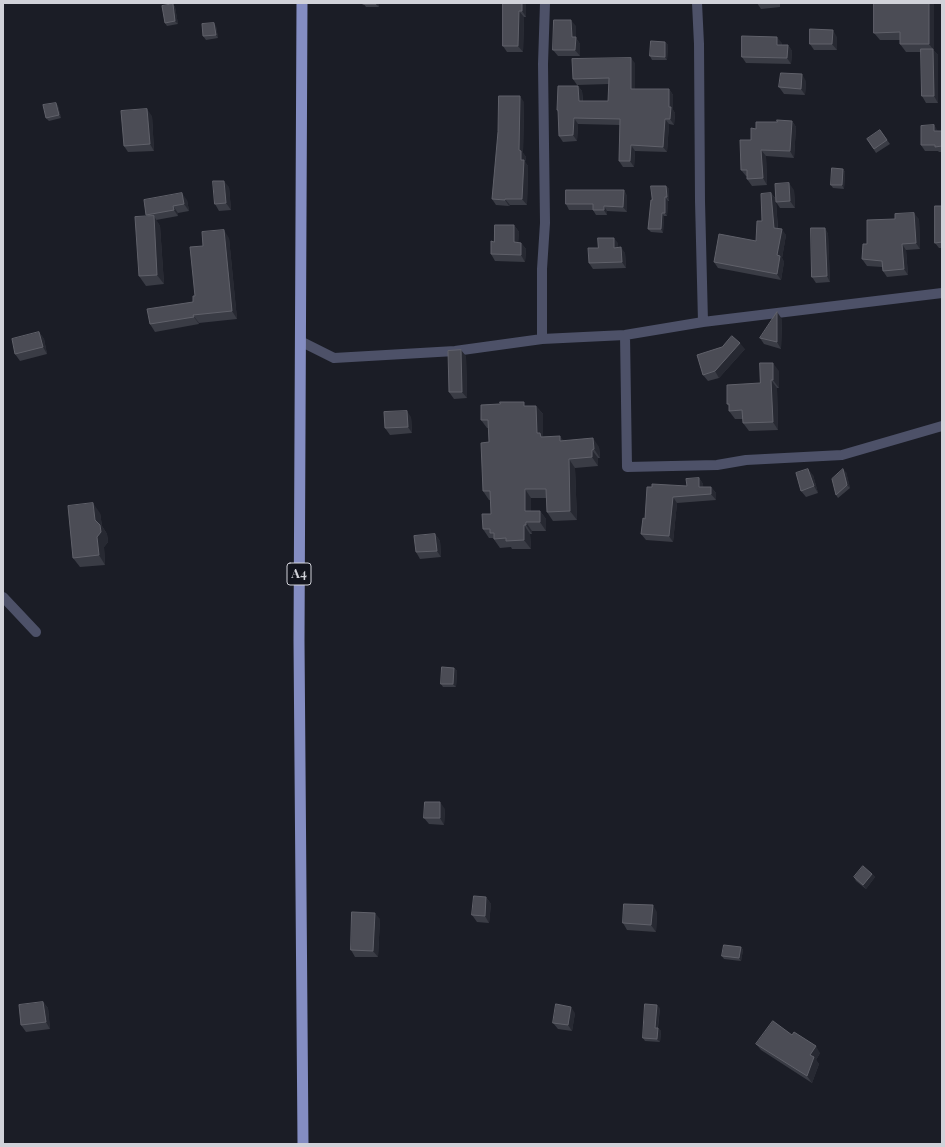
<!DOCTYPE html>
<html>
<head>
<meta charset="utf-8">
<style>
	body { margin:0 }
	#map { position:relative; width:945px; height:1147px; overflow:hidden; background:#1b1d26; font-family:"Playfair Display",serif }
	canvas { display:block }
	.frame { position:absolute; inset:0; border:4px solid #d1d2d9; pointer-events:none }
</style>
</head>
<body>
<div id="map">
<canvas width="945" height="1147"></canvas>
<div class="frame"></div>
</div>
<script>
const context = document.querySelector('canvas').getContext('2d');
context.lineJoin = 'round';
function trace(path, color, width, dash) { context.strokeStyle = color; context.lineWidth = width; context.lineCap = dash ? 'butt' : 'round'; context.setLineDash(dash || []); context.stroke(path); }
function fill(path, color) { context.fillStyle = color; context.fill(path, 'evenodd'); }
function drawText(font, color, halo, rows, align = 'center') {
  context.font = font + ' "Playfair Display",serif'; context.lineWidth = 3; context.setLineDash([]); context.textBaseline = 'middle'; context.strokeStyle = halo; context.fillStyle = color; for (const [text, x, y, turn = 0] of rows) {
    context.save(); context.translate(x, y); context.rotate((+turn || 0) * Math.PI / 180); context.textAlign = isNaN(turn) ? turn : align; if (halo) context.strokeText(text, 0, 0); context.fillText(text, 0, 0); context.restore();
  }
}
trace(new Path2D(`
	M 697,3 L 699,44 L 700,201 L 703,322
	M 625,335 L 627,467 L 717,465 L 746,460 L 842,455 L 942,426
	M 542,339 L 542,269 L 545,223 L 543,64 L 545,3
	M 300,341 L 334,358 L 455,351 L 542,339 L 625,335 L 703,322 L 942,293
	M 3,597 L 36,632`), '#4d5168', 10);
trace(new Path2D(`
	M 302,3 L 299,640 L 303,1144`), '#848dc2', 11);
fill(new Path2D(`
	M 363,3 L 378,3 L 379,7 L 366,7 Z
	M 503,3 L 526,3 L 526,17 L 524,17 L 523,52 L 507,52 L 503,46 Z
	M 757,3 L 780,3 L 780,7 L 761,9 Z
	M 934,3 L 934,51 L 938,55 L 938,103 L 926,103 L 922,96 L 921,52 L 906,52 L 900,44 L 900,40 L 880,40 L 874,33 Z
	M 173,4 L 175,7 L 178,24 L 167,26 L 165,23 Z
	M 216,26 L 218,38 L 206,40 L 203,36 Z
	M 576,26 L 576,38 L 580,44 L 580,56 L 558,56 L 553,50 Z
	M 837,37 L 837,50 L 814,50 L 810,44 Z
	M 665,42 L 668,45 L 667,60 L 652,60 L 650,56 Z
	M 782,43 L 782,45 L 788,45 L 792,51 L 791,64 L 746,63 L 742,57 Z
	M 635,63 L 635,89 L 669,89 L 673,95 L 673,110 L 675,113 L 674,125 L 669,124 L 667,152 L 635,151 L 634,167 L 623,167 L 619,161 L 620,125 L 578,124 L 577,141 L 563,142 L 559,136 L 558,112 L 557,110 L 578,86 L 582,91 L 583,101 L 608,101 L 609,84 L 577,85 L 573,79 Z
	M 806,81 L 805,95 L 784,94 L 779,87 Z
	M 524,102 L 523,153 L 526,157 L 525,162 L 528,166 L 527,205 L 510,205 L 509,206 L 496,205 L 492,199 Z
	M 56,103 L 58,106 L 61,118 L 49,121 L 46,118 Z
	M 152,116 L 154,151 L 128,152 L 124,146 Z
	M 792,121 L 796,127 L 794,158 L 766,156 L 767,185 L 752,186 L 747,179 L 747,176 L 746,176 L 741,170 L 751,140 L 756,129 Z
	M 934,125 L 937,131 L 942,131 L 942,152 L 939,152 L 938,151 L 925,151 L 921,145 Z
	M 880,130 L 890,144 L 876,153 L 867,139 Z
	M 843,169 L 845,172 L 844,189 L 833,188 L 831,185 Z
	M 666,186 L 669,189 L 669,201 L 668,201 L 667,216 L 664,216 L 663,233 L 651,232 L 648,229 L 652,200 Z
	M 229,187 L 231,210 L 219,211 L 215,204 Z
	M 624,190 L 627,196 L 627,212 L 607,211 L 607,215 L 596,215 L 593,210 L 569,210 L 566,204 Z
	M 794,190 L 795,208 L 780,208 L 776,202 L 778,228 L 786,235 L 782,258 L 784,262 L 781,280 L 718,268 L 714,262 L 756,241 L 771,193 L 776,199 Z
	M 187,200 L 189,211 L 178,213 L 178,216 L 156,220 L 160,226 L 164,284 L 146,286 L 139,276 L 148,217 L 146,215 Z
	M 942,206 L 942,248 L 939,248 L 935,243 Z
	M 919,219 L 920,249 L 906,250 L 908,275 L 887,277 L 883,271 L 882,267 L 867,266 L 862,259 L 867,244 Z
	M 514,225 L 519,232 L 518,242 L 521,243 L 526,249 L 525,262 L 495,261 L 491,254 L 494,242 Z
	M 825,228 L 828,234 L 830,282 L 816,283 L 812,277 Z
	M 229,238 L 237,319 L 199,323 L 199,324 L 155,332 L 150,324 L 193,302 L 195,296 L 203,246 Z
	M 618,243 L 618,247 L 625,253 L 626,268 L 593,269 L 589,263 L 598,248 Z
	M 782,319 L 781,349 L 764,344 L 760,338 Z
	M 39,332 L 44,339 L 47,354 L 20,361 L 15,354 Z
	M 722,347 L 745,349 L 719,378 L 708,381 L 703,375 Z
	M 466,356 L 467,398 L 454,399 L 449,392 Z
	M 779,371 L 779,388 L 777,388 L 778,430 L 749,431 L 743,423 L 743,419 L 735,419 L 729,411 L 729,406 L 727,404 Z
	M 527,406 L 536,406 L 543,414 L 543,437 L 599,447 L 600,458 L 598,458 L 598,466 L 575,468 L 577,520 L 553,521 L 547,512 L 546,498 L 531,498 L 531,511 L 540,511 L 546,519 L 546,531 L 532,531 L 532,534 L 530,534 L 531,549 L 512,549 L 511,547 L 500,548 L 493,538 L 489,538 L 483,529 L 491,514 L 491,500 L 489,500 L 483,491 L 489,442 L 489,428 L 487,428 L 481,420 Z
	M 411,417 L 412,433 L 390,435 L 385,428 Z
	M 846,472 L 850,488 L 838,498 L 836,495 Z
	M 813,475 L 818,493 L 806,497 L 801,491 Z
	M 699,478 L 703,484 L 703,487 L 711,487 L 716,493 L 716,500 L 677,503 L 673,542 L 646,540 L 641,534 L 652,487 L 687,486 Z
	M 100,513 L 102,526 L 107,534 L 108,542 L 104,547 L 105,565 L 80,567 L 73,558 Z
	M 435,534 L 440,541 L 441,557 L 420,559 L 416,552 Z
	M 454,668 L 457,671 L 456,687 L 443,687 L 441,684 Z
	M 445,809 L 444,825 L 429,824 L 424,818 Z
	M 872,874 L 875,877 L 866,889 L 856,881 L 854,877 Z
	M 486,897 L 491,904 L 489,923 L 477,922 L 472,915 Z
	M 657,912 L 656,932 L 627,930 L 623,923 Z
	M 380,919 L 378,957 L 355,957 L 351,950 Z
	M 741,947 L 743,950 L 741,961 L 724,959 L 722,956 Z
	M 43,1002 L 48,1008 L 50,1029 L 26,1032 L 21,1025 Z
	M 660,1008 L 658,1028 L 661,1031 L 660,1042 L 645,1041 L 643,1038 Z
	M 575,1013 L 572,1031 L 558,1029 L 553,1023 Z
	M 792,1035 L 820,1053 L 816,1060 L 819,1064 L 812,1083 L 761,1050 L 756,1044 Z`), '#3a3c45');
fill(new Path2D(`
	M 376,3 L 378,3 L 379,7 L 376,4 Z
	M 522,3 L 526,3 L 526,17 L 522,11 Z
	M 929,3 L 934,3 L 934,51 L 938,55 L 938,103 L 934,96 L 933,49 L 929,44 Z
	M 173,4 L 175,7 L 178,24 L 175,21 Z
	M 519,11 L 524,17 L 523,52 L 518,46 Z
	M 571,20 L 576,26 L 576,38 L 580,44 L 580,56 L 575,50 L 572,37 Z
	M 214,23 L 216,26 L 218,38 L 216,35 Z
	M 833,30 L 837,37 L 837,50 L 832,44 Z
	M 777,37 L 782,43 L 781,51 L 777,45 Z
	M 665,42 L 668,45 L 667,60 L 665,57 Z
	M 788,45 L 792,51 L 791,64 L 787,58 Z
	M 631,58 L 635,63 L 635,95 L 631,89 Z
	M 802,74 L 806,81 L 805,95 L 801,89 Z
	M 578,86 L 582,91 L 583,107 L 579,101 Z
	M 669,89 L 673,95 L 673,110 L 675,113 L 674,125 L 670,119 L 669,107 Z
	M 520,96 L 524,102 L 523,153 L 526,157 L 525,162 L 528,166 L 527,205 L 522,199 L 521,160 L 519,150 Z
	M 56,103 L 58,106 L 61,118 L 59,115 Z
	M 147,109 L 152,116 L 154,151 L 150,144 Z
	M 574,118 L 578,124 L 577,141 L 573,135 Z
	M 665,119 L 669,124 L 667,152 L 663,147 Z
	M 792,121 L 796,127 L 794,158 L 790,151 Z
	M 934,125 L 938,131 L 934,131 Z
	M 631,145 L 635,151 L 634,167 L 630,161 Z
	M 761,150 L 766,156 L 767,185 L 763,178 Z
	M 843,169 L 845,172 L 844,189 L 842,185 Z
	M 224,181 L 229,187 L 231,210 L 226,203 Z
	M 789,183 L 794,190 L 795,208 L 790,201 Z
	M 666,186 L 669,189 L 669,201 L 667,197 Z
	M 624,190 L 627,196 L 627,212 L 623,207 Z
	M 182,193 L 187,200 L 189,211 L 184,204 Z
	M 771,193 L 776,200 L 778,234 L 774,228 Z
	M 665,197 L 668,201 L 667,216 L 665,213 Z
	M 505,199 L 510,205 L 509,206 L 505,200 Z
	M 173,206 L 178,213 L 178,216 L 174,210 Z
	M 604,206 L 607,211 L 607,215 L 604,210 Z
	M 662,213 L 664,216 L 663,233 L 661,229 Z
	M 914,213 L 919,219 L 920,249 L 916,243 Z
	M 154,216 L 160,226 L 164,284 L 157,275 Z
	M 514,225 L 519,232 L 518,249 L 514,242 Z
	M 825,228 L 828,234 L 830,282 L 827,276 Z
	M 782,229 L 786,235 L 782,258 L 784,262 L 781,280 L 777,274 L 777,255 Z
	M 224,230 L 229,238 L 237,319 L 232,311 Z
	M 614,238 L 618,243 L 618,253 L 614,248 Z
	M 521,243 L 526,249 L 525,262 L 521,255 Z
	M 902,244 L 906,250 L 908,275 L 904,269 Z
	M 621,247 L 625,253 L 626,268 L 622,262 Z
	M 777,312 L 782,319 L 781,349 L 777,342 Z
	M 193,315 L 199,323 L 199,324 L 194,317 Z
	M 39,332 L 44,339 L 47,354 L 43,347 Z
	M 740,343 L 745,349 L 719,378 L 715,371 Z
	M 461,350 L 466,356 L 467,398 L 462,392 Z
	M 773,363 L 779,371 L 779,388 L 773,380 Z
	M 771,380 L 777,388 L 778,430 L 773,422 Z
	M 536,406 L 543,414 L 543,437 L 547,446 L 537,433 Z
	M 407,411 L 411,417 L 412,433 L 408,427 Z
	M 560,436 L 567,445 L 560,441 Z
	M 593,438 L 599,447 L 600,458 L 594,449 Z
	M 592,450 L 598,458 L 598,466 L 592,457 Z
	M 569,459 L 575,468 L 577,520 L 570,511 Z
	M 808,469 L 813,475 L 818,493 L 814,486 Z
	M 843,469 L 846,472 L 850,488 L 847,485 Z
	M 699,478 L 703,484 L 704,492 L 699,487 Z
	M 711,487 L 716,493 L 716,500 L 711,494 Z
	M 525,489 L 531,498 L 531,520 L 525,511 Z
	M 673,497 L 677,503 L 673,542 L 669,536 Z
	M 93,503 L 100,513 L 102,526 L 107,534 L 108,542 L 104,547 L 105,565 L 99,555 Z
	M 540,511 L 546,519 L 546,531 L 540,522 Z
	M 526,522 L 532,531 L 532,534 L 526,525 Z
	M 524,525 L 530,534 L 531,549 L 524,540 Z
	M 435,534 L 440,541 L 441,557 L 437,551 Z
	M 454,668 L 457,671 L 456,687 L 453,684 Z
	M 440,802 L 445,809 L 444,825 L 440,818 Z
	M 872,874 L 875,877 L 866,889 L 863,885 Z
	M 486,897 L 491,904 L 489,923 L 485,916 Z
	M 653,905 L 657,912 L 656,932 L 651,925 Z
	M 375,913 L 380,919 L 378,957 L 373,951 Z
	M 741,947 L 743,950 L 741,961 L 739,958 Z
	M 43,1002 L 48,1008 L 50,1029 L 46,1022 Z
	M 657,1005 L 660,1008 L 657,1031 L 655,1028 Z
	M 571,1007 L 575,1013 L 572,1031 L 568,1025 Z
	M 658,1028 L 661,1031 L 660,1042 L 657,1039 Z
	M 816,1046 L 820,1053 L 816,1060 L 819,1064 L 812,1083 L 807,1076 L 810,1055 Z`), '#272932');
const building = new Path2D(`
	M 363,3 L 376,3 L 376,4 L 363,4 Z
	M 503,3 L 522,3 L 522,11 L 519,11 L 518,46 L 503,46 Z
	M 874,3 L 929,3 L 929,44 L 900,44 L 900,32 L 874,33 Z
	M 173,4 L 175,21 L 165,23 L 162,6 Z
	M 554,20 L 571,20 L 572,37 L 576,37 L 575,50 L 553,50 Z
	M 214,23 L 216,35 L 203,36 L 202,24 Z
	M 810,29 L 833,30 L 832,44 L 810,44 Z
	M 742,36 L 777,37 L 777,45 L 788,45 L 787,58 L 742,57 Z
	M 651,41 L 665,42 L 665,57 L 650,56 Z
	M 921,49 L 933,49 L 934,96 L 922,96 Z
	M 631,58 L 631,89 L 669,89 L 669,107 L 671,107 L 670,119 L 665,119 L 663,147 L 631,145 L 630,161 L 619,161 L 620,119 L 574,118 L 573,135 L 559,136 L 558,110 L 557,110 L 558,86 L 578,86 L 579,101 L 608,101 L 609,78 L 573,79 L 572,59 Z
	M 781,73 L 802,74 L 801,89 L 779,87 Z
	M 499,96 L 520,96 L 519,150 L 521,151 L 521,160 L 524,160 L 522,199 L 505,199 L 505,200 L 492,199 L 498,132 Z
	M 56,103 L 59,115 L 46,118 L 43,105 Z
	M 147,109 L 150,144 L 124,146 L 121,111 Z
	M 777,120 L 792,121 L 790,151 L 761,150 L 763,178 L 747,179 L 747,170 L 741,170 L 740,140 L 751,140 L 751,128 L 756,129 L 756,122 L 777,122 Z
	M 934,125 L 934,131 L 942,131 L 942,146 L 935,147 L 935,145 L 921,145 L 921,126 Z
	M 880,130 L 887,140 L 874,149 L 867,139 Z
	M 832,168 L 843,169 L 842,185 L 831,185 Z
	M 213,181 L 224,181 L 226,203 L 215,204 Z
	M 789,183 L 790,201 L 776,202 L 775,184 Z
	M 651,186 L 666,186 L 667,197 L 665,197 L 665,213 L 662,213 L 661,229 L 648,229 L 651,200 L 652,200 Z
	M 566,190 L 624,190 L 623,207 L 604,206 L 604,210 L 593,210 L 593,204 L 566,204 Z
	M 182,193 L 184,204 L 173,206 L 174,210 L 146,215 L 144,200 Z
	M 771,193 L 774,228 L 782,229 L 777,255 L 780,256 L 777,274 L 714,262 L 719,234 L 756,241 L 757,221 L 762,221 L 761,194 Z
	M 935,206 L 942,206 L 942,242 L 935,243 Z
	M 914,213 L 916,243 L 902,244 L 904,269 L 883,271 L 882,261 L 862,259 L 863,244 L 867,244 L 867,220 L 895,219 L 895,214 Z
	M 154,216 L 157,275 L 139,276 L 135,217 Z
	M 495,225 L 514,225 L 514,242 L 521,243 L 521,255 L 491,254 L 491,241 L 494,242 Z
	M 811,228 L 825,228 L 827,276 L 812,277 Z
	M 224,230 L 232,311 L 193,315 L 194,317 L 150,324 L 147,309 L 193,302 L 193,296 L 195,296 L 190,247 L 203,246 L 202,232 Z
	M 598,238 L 614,238 L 614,248 L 621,247 L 622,262 L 589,263 L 588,248 L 598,248 Z
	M 777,312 L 777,342 L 760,338 Z
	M 39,332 L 43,347 L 15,354 L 12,339 Z
	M 732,336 L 740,343 L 715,371 L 703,375 L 697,355 L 722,347 Z
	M 461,350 L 462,392 L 449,392 L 448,351 Z
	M 760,363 L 773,363 L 773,380 L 771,380 L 773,422 L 743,423 L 742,410 L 729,411 L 729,404 L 727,404 L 727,385 L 760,383 Z
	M 500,402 L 524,402 L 524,406 L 536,406 L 537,433 L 540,433 L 541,437 L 560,436 L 560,441 L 593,438 L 594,449 L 592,450 L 592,457 L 569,459 L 570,511 L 547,512 L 546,489 L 525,489 L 525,511 L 540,511 L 540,522 L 526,522 L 526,525 L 524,525 L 524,540 L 506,541 L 506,538 L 494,539 L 494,533 L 490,533 L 490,529 L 483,529 L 482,514 L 491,514 L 490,491 L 483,491 L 481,443 L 489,442 L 488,420 L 481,420 L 481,405 L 500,404 Z
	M 407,411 L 408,427 L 385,428 L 384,412 Z
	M 808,469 L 814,486 L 801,491 L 796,473 Z
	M 843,469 L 847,485 L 836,495 L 832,479 Z
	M 699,478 L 699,487 L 711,487 L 711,494 L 673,497 L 669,536 L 641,534 L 643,518 L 645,519 L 647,487 L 652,487 L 652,484 L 687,486 L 686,479 Z
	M 93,503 L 95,520 L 100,525 L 101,532 L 97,537 L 99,555 L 73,558 L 68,506 Z
	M 435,534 L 437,551 L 416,552 L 414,536 Z
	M 442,667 L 454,668 L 453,684 L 441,684 Z
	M 425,802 L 440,802 L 440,818 L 424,818 Z
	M 863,866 L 872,874 L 863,885 L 854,877 Z
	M 474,896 L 486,897 L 485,916 L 472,915 Z
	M 624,904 L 653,905 L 651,925 L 623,923 Z
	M 352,912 L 375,913 L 373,951 L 351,950 Z
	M 724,945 L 741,947 L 739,958 L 722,956 Z
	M 43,1002 L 46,1022 L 21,1025 L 19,1005 Z
	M 556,1004 L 571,1007 L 568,1025 L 553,1023 Z
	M 645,1004 L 657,1005 L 655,1028 L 658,1028 L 657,1039 L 643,1038 Z
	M 773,1021 L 792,1035 L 794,1032 L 816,1046 L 810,1055 L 814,1057 L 807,1076 L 756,1044 Z`);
fill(building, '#4b4c55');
trace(building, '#60616a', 1);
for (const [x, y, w] of [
	[299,574,24]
]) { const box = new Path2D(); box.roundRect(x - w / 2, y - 11, w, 22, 3); context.fillStyle = '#12141d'; context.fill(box); trace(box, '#d1d2d9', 1); }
drawText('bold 13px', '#d1d2d9', null, [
	["A4",299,574]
]);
</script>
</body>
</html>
